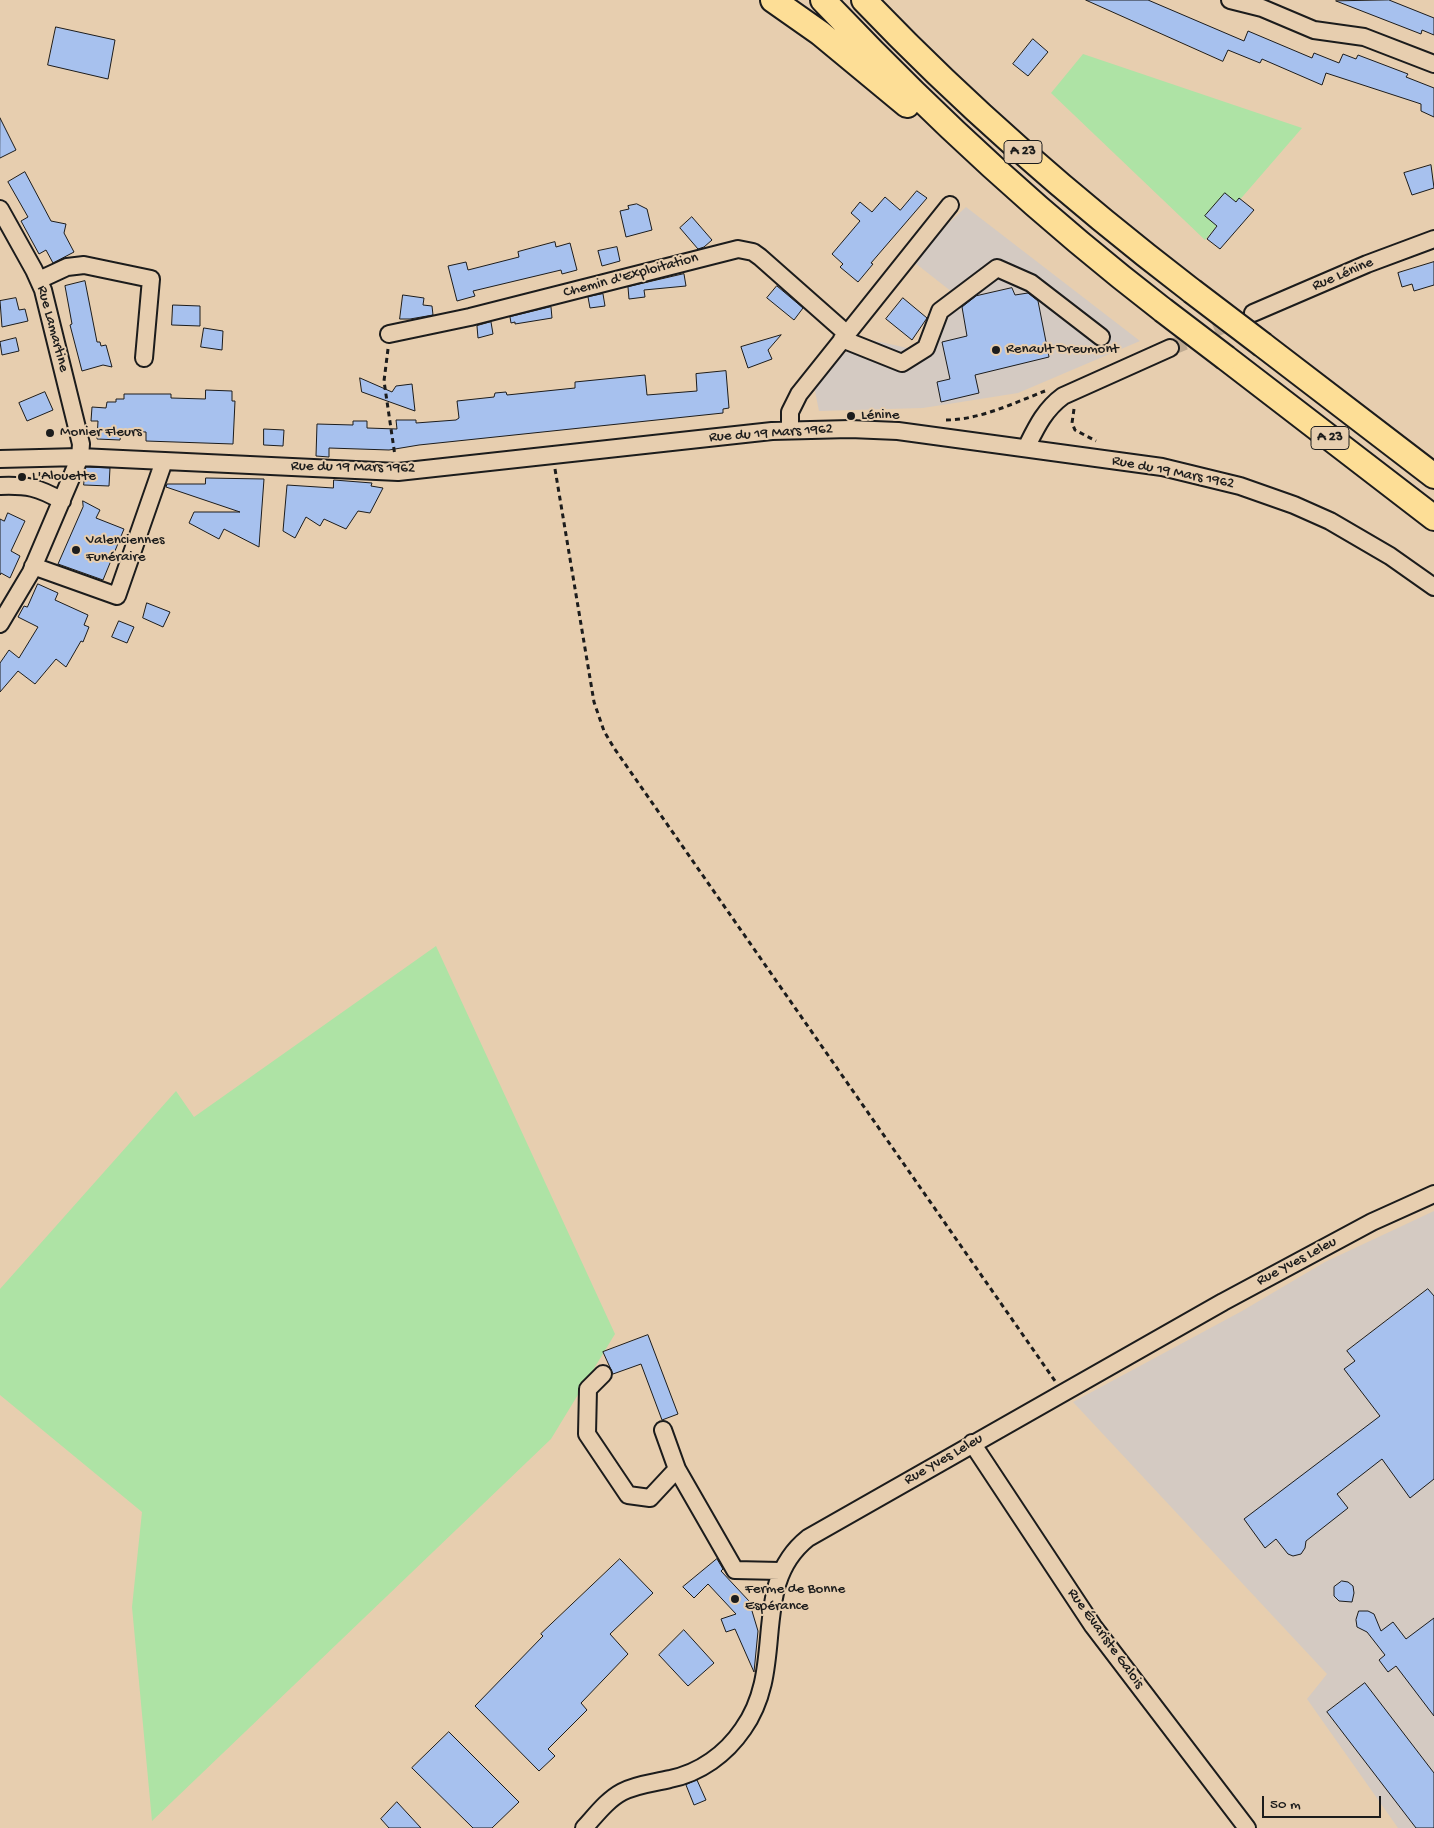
<!DOCTYPE html>
<html>
<head>
<meta charset="utf-8">
<style>
	body { margin:0 }
	#map { position:relative; width:1434px; height:1828px; overflow:hidden; background:#e7ceaf; font-family:"Gochi Hand",sans-serif }
	canvas { display:block }
	.scale { position:absolute; left:1262px; top:1796px; width:119px; height:22px; box-sizing:border-box; border:2px solid #1c1c1c; border-top:0; padding-left:6px; font-size:15px; line-height:18px; white-space:nowrap; color:#1c1c1c; -webkit-text-stroke:4px #e7ceaf; paint-order:stroke }
</style>
</head>
<body>
<div id="map">
<canvas width="1434" height="1828"></canvas>
<div class="scale">50 m</div>
</div>
<script>
const context = document.querySelector('canvas').getContext('2d');
context.lineJoin = 'round';
function fill(path, color) { context.fillStyle = color; context.fill(path, 'evenodd'); }
function trace(path, color, width, dash) { context.strokeStyle = color; context.lineWidth = width; context.lineCap = dash ? 'butt' : 'round'; context.setLineDash(dash || []); context.stroke(path); }
function drawText(font, color, halo, rows, align = 'center') {
  context.font = font + ' "Gochi Hand",sans-serif'; context.lineWidth = 4; context.setLineDash([]); context.textBaseline = 'middle'; context.strokeStyle = halo; context.fillStyle = color; for (const [text, x, y, turn = 0] of rows) {
    context.save(); context.translate(x, y); context.rotate((+turn || 0) * Math.PI / 180); context.textAlign = isNaN(turn) ? turn : align; if (halo) context.strokeText(text, 0, 0); context.fillText(text, 0, 0); context.restore();
  }
}
fill(new Path2D(`
	M 966,207 L 1140,341 L 1018,393 L 923,408 L 819,411 L 813,381 L 862,338 L 912,349 L 952,292 L 910,259 Z
	M 1434,1211 L 1434,1828 L 1398,1828 L 1307,1699 L 1327,1674 L 1073,1402 L 1242,1311 L 1325,1262 Z`), '#d4cac2');
fill(new Path2D(`
	M 1083,54 L 1302,128 L 1205,240 L 1051,93 Z
	M 436,946 L 615,1334 L 551,1439 L 152,1821 L 132,1607 L 142,1512 L 0,1395 L 0,1289 L 176,1091 L 194,1117 Z`), '#aee3a5');
const building = new Path2D(`
	M 1086,0 L 1148,0 L 1244,41 L 1248,31 L 1312,58 L 1314,53 L 1339,63 L 1343,54 L 1356,59 L 1358,55 L 1408,74 L 1406,77 L 1434,88 L 1434,117 L 1421,111 L 1421,104 L 1415,102 L 1326,73 L 1322,85 L 1262,59 L 1260,63 L 1228,50 L 1223,61 Z
	M 1389,0 L 1434,18 L 1434,35 L 1422,30 L 1421,34 L 1336,1 Z
	M 56,27 L 115,40 L 108,79 L 48,65 Z
	M 1033,39 L 1048,52 L 1028,76 L 1013,64 Z
	M 0,118 L 16,150 L 0,158 Z
	M 1431,165 L 1434,188 L 1412,195 L 1404,173 Z
	M 25,172 L 51,221 L 66,224 L 64,233 L 74,252 L 53,263 L 46,250 L 39,254 L 21,221 L 28,217 L 8,182 Z
	M 917,191 L 927,198 L 871,263 L 873,264 L 858,282 L 840,267 L 843,264 L 832,254 L 860,221 L 851,213 L 860,202 L 872,212 L 885,197 L 900,210 Z
	M 1225,193 L 1236,202 L 1239,198 L 1254,210 L 1220,249 L 1207,239 L 1217,226 L 1205,216 Z
	M 637,204 L 647,209 L 652,230 L 626,237 L 620,211 L 629,209 L 628,206 Z
	M 692,217 L 712,240 L 704,247 L 698,249 L 680,228 Z
	M 555,242 L 556,247 L 570,243 L 577,270 L 562,274 L 561,270 L 473,291 L 475,296 L 457,301 L 448,266 L 466,262 L 468,270 L 519,257 L 518,252 Z
	M 617,247 L 620,261 L 602,266 L 598,251 Z
	M 1434,262 L 1434,285 L 1414,291 L 1412,284 L 1402,287 L 1398,273 Z
	M 684,274 L 686,286 L 644,290 L 645,297 L 629,299 L 628,287 Z
	M 85,281 L 97,342 L 100,342 L 101,346 L 106,345 L 112,367 L 103,365 L 82,371 L 70,325 L 72,324 L 65,286 Z
	M 777,286 L 803,308 L 794,320 L 767,298 Z
	M 1012,288 L 1015,295 L 1028,293 L 1038,301 L 1049,357 L 975,375 L 979,393 L 941,402 L 937,382 L 950,379 L 942,342 L 967,336 L 962,307 L 976,296 Z
	M 603,294 L 605,306 L 590,308 L 588,297 Z
	M 403,295 L 424,298 L 423,305 L 432,306 L 433,315 L 410,319 L 400,319 Z
	M 16,298 L 19,310 L 25,309 L 28,321 L 2,327 L 0,301 Z
	M 903,298 L 927,318 L 912,340 L 886,319 Z
	M 173,305 L 200,306 L 200,326 L 172,325 Z
	M 551,307 L 552,318 L 515,324 L 515,322 L 511,323 L 510,317 Z
	M 491,322 L 493,334 L 478,338 L 477,326 Z
	M 204,328 L 223,331 L 222,350 L 201,347 Z
	M 781,335 L 768,350 L 772,359 L 748,368 L 741,347 Z
	M 16,338 L 19,351 L 2,355 L 0,342 Z
	M 726,371 L 729,408 L 723,409 L 723,413 L 419,445 L 389,450 L 329,448 L 329,457 L 316,456 L 317,424 L 353,425 L 353,421 L 367,421 L 367,428 L 397,429 L 396,420 L 416,420 L 416,423 L 456,420 L 459,418 L 457,401 L 494,397 L 495,393 L 506,392 L 507,395 L 575,388 L 575,382 L 645,375 L 647,395 L 697,391 L 696,374 Z
	M 360,378 L 392,392 L 396,386 L 412,384 L 415,411 L 362,392 Z
	M 206,390 L 232,391 L 232,401 L 235,401 L 233,444 L 146,441 L 146,432 L 121,431 L 120,440 L 97,439 L 98,421 L 91,421 L 92,407 L 106,408 L 107,402 L 116,402 L 116,399 L 124,399 L 124,394 L 171,394 L 171,398 L 205,399 Z
	M 45,392 L 53,410 L 27,421 L 19,403 Z
	M 264,429 L 284,430 L 283,446 L 264,445 Z
	M 86,467 L 110,468 L 109,486 L 84,485 Z
	M 206,478 L 264,479 L 259,547 L 224,529 L 219,539 L 189,523 L 194,512 L 240,512 L 166,487 L 167,484 L 205,484 Z
	M 334,480 L 372,483 L 371,486 L 383,488 L 370,513 L 358,511 L 346,529 L 324,519 L 320,526 L 306,517 L 295,538 L 283,531 L 287,485 L 333,488 Z
	M 83,501 L 100,510 L 96,518 L 124,529 L 103,580 L 58,564 L 83,507 Z
	M 8,513 L 25,521 L 11,551 L 20,556 L 10,578 L 1,573 L 0,575 L 0,519 L 4,521 Z
	M 38,584 L 58,593 L 55,600 L 88,615 L 84,625 L 89,627 L 83,642 L 81,641 L 66,667 L 56,659 L 35,684 L 18,671 L 0,692 L 0,663 L 9,650 L 19,658 L 38,627 L 18,617 L 24,606 L 27,607 Z
	M 147,603 L 170,612 L 163,627 L 143,618 Z
	M 119,621 L 134,627 L 127,643 L 112,637 Z
	M 1428,1289 L 1434,1296 L 1434,1479 L 1410,1498 L 1382,1459 L 1337,1494 L 1348,1508 L 1306,1541 L 1305,1548 L 1301,1554 L 1293,1556 L 1288,1554 L 1276,1539 L 1265,1548 L 1244,1519 L 1380,1416 L 1344,1369 L 1355,1361 L 1347,1351 Z
	M 648,1335 L 678,1414 L 662,1420 L 641,1364 L 613,1374 L 603,1352 Z
	M 620,1559 L 653,1593 L 610,1634 L 628,1654 L 581,1703 L 587,1710 L 548,1749 L 555,1756 L 539,1771 L 475,1706 L 543,1636 L 541,1634 Z
	M 717,1559 L 723,1569 L 721,1571 L 749,1601 L 758,1631 L 754,1672 L 735,1629 L 726,1632 L 721,1619 L 736,1614 L 708,1584 L 694,1598 L 683,1587 Z
	M 1342,1581 L 1348,1582 L 1353,1586 L 1354,1593 L 1352,1602 L 1339,1601 L 1334,1596 L 1334,1587 Z
	M 1359,1611 L 1368,1611 L 1374,1614 L 1381,1631 L 1393,1622 L 1406,1639 L 1434,1618 L 1434,1716 L 1396,1666 L 1388,1672 L 1379,1660 L 1385,1655 L 1367,1632 L 1357,1627 L 1356,1620 Z
	M 684,1630 L 714,1663 L 688,1686 L 659,1655 Z
	M 1365,1683 L 1434,1773 L 1434,1828 L 1416,1828 L 1327,1712 Z
	M 449,1732 L 519,1802 L 492,1828 L 473,1828 L 412,1768 Z
	M 697,1780 L 706,1800 L 694,1805 L 686,1785 Z
	M 397,1802 L 421,1828 L 389,1828 L 381,1819 Z`);
fill(building, '#a7c1ee');
trace(building, '#1c1c1c', 1);
trace(new Path2D(`
	M 1170,348 L 1239,319`), '#beaa92', 16, [16, 8]);
const minor = new Path2D(`
	M 1230,0 L 1262,8 L 1314,30 L 1364,37 L 1434,64
	M 0,209 L 34,270 L 43,290 L 81,444 L 80,457 L 31,572 L 0,624
	M 39,280 L 67,267 L 84,265 L 151,279 L 144,358
	M 1253,313 L 1367,264 L 1434,239
	M 389,334 L 470,317 L 738,249 L 753,252 L 760,257 L 846,333
	M 842,339 L 902,363 L 926,348 L 940,311 L 997,268 L 1031,283 L 1101,337
	M 790,430 L 790,412 L 799,394 L 950,205
	M 1026,448 C 1036,428 1044,410 1063,396 L 1170,348
	M 0,459 L 80,457 L 398,472 L 772,431 L 850,429 L 898,431 L 1162,467 L 1240,486 L 1294,505 L 1330,521 L 1390,556 L 1434,587
	M 0,486 C 27,485 38,487 62,501
	M 33,566 L 117,596 L 164,461
	M 603,1374 L 588,1389 L 587,1434 L 628,1495 L 650,1498 L 677,1469 L 735,1570 L 780,1571
	M 663,1430 L 677,1469
	M 972,1443 L 1093,1626 L 1247,1828
	M 584,1828 C 596,1815 607,1800 622,1792 C 637,1784 654,1783 670,1779 C 700,1773 726,1754 743,1729 C 788,1666 748,1586 808,1538 L 1223,1302 L 1372,1222 L 1434,1194`);
const highway = new Path2D(`
	M 773,0 L 820,33 L 907,105
	M 823,0 C 929,112 1041,216 1163,310
	M 864,0 C 965,106 1076,202 1192,291
	M 1263,345 L 1434,476
	M 1226,358 L 1434,518`);
trace(minor, '#1c1c1c', 20);
trace(highway, '#1c1c1c', 28);
trace(new Path2D(`
	M 388,349 L 384,381 L 395,456
	M 1074,409 L 1072,423 L 1075,430 L 1096,441
	M 946,420 C 979,420 1014,403 1045,391
	M 555,469 L 594,702 L 604,731 L 614,748 L 1055,1381`), '#1c1c1c', 3, [5, 4]);
trace(minor, '#e7ceaf', 16);
trace(highway, '#fdde96', 24);
const highwayBridge = new Path2D(`
	M 1192,291 L 1263,345
	M 1163,310 L 1226,358`);
trace(highwayBridge, '#1c1c1c', 28, []);
trace(highwayBridge, '#fdde96', 24);
for (const [x, y, r, color] of [
	[996,350,5,"#1c1c1c"],
	[851,416,5,"#1c1c1c"],
	[50,433,5,"#1c1c1c"],
	[22,477,5,"#1c1c1c"],
	[76,550,5,"#1c1c1c"],
	[735,1599,5,"#1c1c1c"]
]) { const dot = new Path2D(); dot.arc(x, y, r, 0, 2 * Math.PI); context.fillStyle = color; context.fill(dot); trace(dot, '#e7ceaf', 2); }
for (const [x, y, w] of [
	[1023,152,38],
	[1330,438,38]
]) { const box = new Path2D(); box.roundRect(x - w / 2, y - 11.5, w, 23, 4); context.fillStyle = '#e7ceaf'; context.fill(box); trace(box, '#1c1c1c', 1); }
drawText('bold 14px', '#1c1c1c', null, [
	["A 23",1023,152],
	["A 23",1330,438]
]);
drawText('15px', '#1c1c1c', '#e7ceaf', [
	["Rue Lénine",1343,275,-23],
	["Chemin d'Exploitation",631,276,-15],
	["Rue Lamartine",52,329,75],
	["Rue du 19 Mars 1962",771,434,-4],
	["Rue du 19 Mars 1962",353,468,1],
	["Rue du 19 Mars 1962",1173,473,11],
	["Rue Yves Leleu",1297,1262,-28],
	["Rue Yves Leleu",944,1460,-30],
	["Rue Évariste Galois",1105,1639,54]
]);
drawText('15px', '#1c1c1c', '#e7ceaf', [
	["Renault Dreumont",1006,350],
	["Lénine",861,416],
	["Monier Fleurs",60,433],
	["L'Alouette",32,477],
	["Valenciennes",86,541],
	["Funéraire",86,558],
	["Ferme de Bonne",745,1590],
	["Espérance",745,1607]
], 'left');
</script>
</body>
</html>
